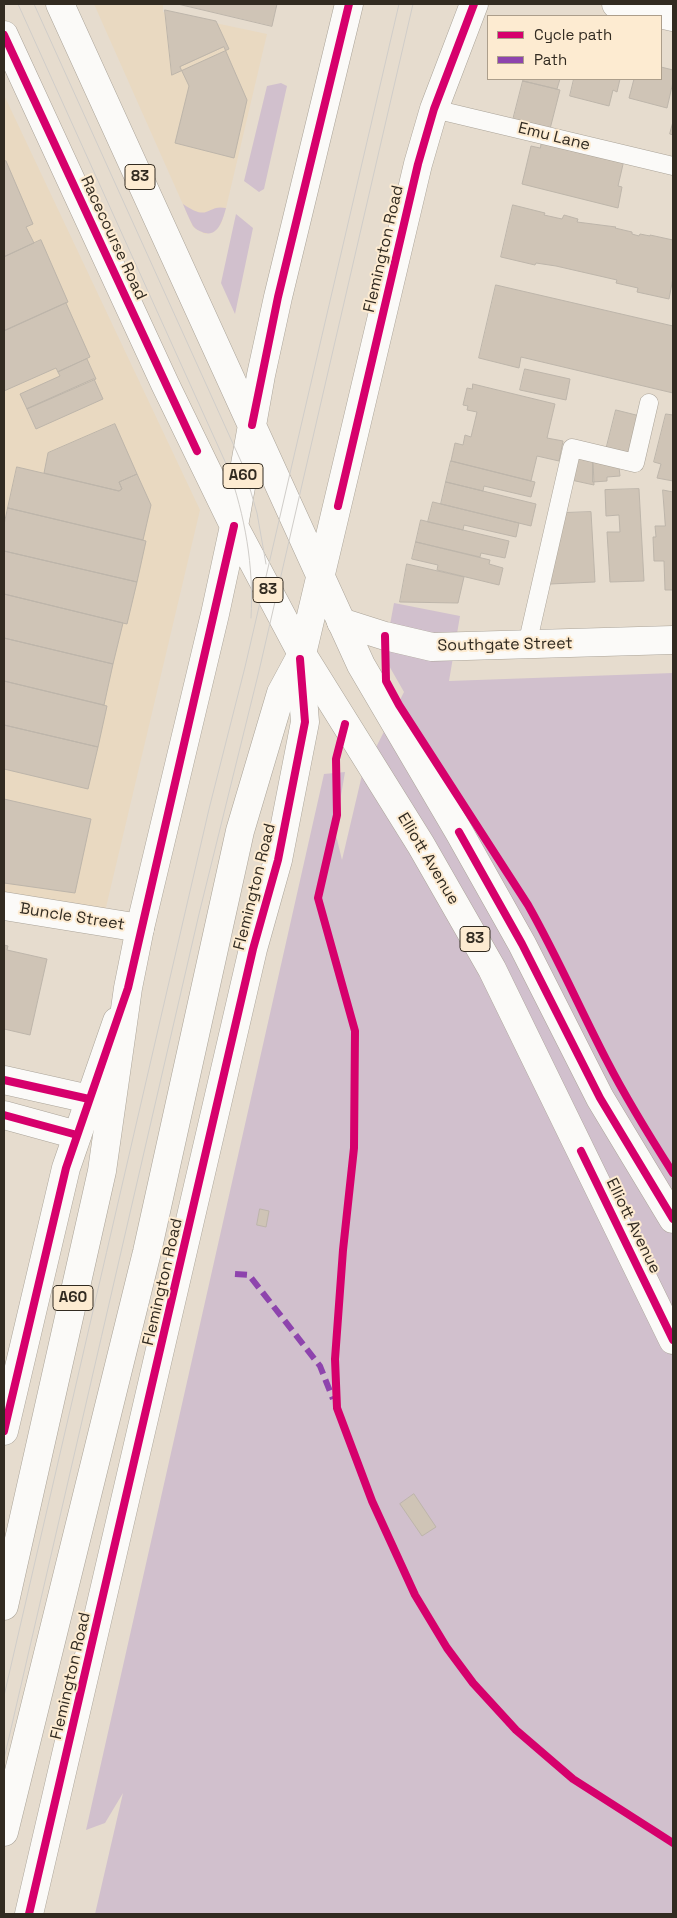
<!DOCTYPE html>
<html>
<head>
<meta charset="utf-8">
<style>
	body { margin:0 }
	#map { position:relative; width:677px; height:1918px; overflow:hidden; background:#e6dcce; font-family:"Space Grotesk",sans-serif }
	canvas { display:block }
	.frame { position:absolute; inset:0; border:5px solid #322b21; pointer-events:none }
	.legend { position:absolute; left:487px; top:15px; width:175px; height:65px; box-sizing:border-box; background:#fdebd1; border:1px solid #ac9e8b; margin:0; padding:6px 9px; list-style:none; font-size:15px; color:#322b21 }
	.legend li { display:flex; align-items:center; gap:10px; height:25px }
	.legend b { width:25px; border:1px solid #ac9e8b }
</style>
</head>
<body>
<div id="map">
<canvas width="677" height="1918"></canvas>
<div class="frame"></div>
<ul class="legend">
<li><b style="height:6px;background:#d6006c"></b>Cycle path</li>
<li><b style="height:6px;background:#8e44ad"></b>Path</li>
</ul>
</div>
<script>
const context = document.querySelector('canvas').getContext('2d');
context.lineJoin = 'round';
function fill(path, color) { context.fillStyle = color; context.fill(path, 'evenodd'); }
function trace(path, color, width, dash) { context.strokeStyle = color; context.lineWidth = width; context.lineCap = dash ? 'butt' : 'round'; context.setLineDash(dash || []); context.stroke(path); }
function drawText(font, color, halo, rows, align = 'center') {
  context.font = font + ' "Space Grotesk",sans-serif'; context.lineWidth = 4; context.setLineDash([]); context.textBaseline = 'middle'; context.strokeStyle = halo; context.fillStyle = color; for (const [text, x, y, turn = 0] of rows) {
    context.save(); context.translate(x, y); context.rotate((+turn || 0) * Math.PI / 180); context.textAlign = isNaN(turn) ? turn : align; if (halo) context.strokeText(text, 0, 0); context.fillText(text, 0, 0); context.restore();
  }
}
fill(new Path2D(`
	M 94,4 L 163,4 L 163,12 L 267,34 L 226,208 L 221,224 L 213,232 L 205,234 L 193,227 Z
	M 4,95 L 200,510 L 103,920 L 4,899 Z`), '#e9d9c1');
fill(new Path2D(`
	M 281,83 L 287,86 L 264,189 L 259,192 L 244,181 L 267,86 Z
	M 183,204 C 210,223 206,204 226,208 C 223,219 218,239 202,232 C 199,231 195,229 193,226 C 189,219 186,211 183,204 Z
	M 236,214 L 253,228 L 235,314 L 221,283 Z
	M 394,603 L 460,616 L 449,681 L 673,673 L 673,1914 L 95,1914 L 123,1793 L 105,1823 L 86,1830 L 324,774 L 345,772 L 335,831 L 342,860 L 362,775 L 404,692 L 384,657 Z`), '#d1c0cd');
const building = new Path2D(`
	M 178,4 L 277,4 L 272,26 Z
	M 165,10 L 216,21 L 229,49 L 172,75 Z
	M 224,47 L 247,100 L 234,158 L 175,143 L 189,86 L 180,67 Z
	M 661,67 L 673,70 L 673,82 L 667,108 L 629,98 L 634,79 L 661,79 Z
	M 524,79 L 560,79 L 557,89 L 523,81 Z
	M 574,79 L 620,79 L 617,92 L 613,90 L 609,106 L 570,96 Z
	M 523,81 L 560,90 L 550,129 L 513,120 Z
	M 673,122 L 673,135 L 670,134 Z
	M 542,140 L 624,160 L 618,186 L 622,187 L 618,208 L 522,184 L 531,146 L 540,148 Z
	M 6,161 L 33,224 L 26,227 L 34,243 L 4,257 L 4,162 Z
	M 513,205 L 545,213 L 544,215 L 562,219 L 564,215 L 578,219 L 577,222 L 616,227 L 615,228 L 632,232 L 632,234 L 639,236 L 640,234 L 650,236 L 650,235 L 673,240 L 673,278 L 669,299 L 637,292 L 638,288 L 616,283 L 617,280 L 556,266 L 536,263 L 535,265 L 501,257 Z
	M 41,240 L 68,302 L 4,331 L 4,257 Z
	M 496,285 L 673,326 L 673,393 L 521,357 L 519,368 L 479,358 Z
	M 66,303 L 90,357 L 58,372 L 56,368 L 4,391 L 4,331 Z
	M 87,359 L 96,379 L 27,409 L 20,394 L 60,376 L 58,372 Z
	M 525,369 L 570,379 L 566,400 L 520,390 Z
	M 94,379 L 103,399 L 36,429 L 27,409 Z
	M 473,384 L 555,404 L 547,438 L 563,441 L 559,461 L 537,456 L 531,481 L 451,461 L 455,443 L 463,445 L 465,435 L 471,437 L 477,412 L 467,410 L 468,406 L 463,405 L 467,388 L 472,389 Z
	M 616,410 L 640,416 L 630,456 L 606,450 Z
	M 666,414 L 673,415 L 673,481 L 657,478 L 661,464 L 654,462 Z
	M 115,424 L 137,474 L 119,482 L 122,489 L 119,491 L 44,473 L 48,453 Z
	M 583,457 L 593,460 L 594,485 L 571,480 L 575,460 Z
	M 593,460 L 619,467 L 620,476 L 607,477 L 607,481 L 593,482 Z
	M 451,461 L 535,482 L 531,497 L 484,486 L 483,491 L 446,482 Z
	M 17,467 L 119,491 L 122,489 L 119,482 L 137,474 L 151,505 L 143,540 L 8,508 Z
	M 446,482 L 536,504 L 531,526 L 441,504 Z
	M 639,489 L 644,581 L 610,582 L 607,532 L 620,532 L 619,515 L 606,516 L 605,490 Z
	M 663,490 L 673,492 L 673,590 L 665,590 L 664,561 L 654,561 L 653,537 L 656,537 L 655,526 L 665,526 Z
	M 433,502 L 519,523 L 516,537 L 464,525 L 463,530 L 428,522 Z
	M 8,508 L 146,541 L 137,582 L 4,551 L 4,525 Z
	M 591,512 L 595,582 L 550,584 L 549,562 L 555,562 L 554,540 L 563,513 Z
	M 421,520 L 509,541 L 505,558 L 481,553 L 480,557 L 416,542 Z
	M 416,542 L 490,560 L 489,564 L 503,568 L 499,585 L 437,570 L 438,565 L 412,559 Z
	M 4,551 L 137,582 L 127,624 L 4,594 Z
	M 407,564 L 464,577 L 458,603 L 400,602 Z
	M 4,594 L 123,623 L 113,664 L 4,638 Z
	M 4,638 L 113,664 L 104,705 L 4,681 Z
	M 4,681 L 107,706 L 98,747 L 4,725 Z
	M 4,725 L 98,747 L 88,789 L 4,769 Z
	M 4,799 L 91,819 L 75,893 L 4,883 Z
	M 4,945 L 8,946 L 7,950 L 47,959 L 30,1035 L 4,1029 Z
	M 260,1209 L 269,1211 L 266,1227 L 257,1225 Z
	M 414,1494 L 436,1527 L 422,1536 L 400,1504 Z`);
fill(building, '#cfc4b6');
trace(building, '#bdb5aa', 1);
const lane = new Path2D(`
	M 434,109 L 673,166
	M 527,645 L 572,448 L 635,463 L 649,403`);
const street = new Path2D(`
	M 341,622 L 385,636 L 432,647 L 673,640
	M 4,906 L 140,928
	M 4,1080 L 89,1099
	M 4,1115 L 77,1135`);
const secondary = new Path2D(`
	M 616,4 L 673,17`);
const primary = new Path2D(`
	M 4,1431 L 66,1168 L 117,1021
	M 29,1914 L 253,949 L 278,860 L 305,722 L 300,659`);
const highway = new Path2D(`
	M 60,4 L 361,665 L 459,832 L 522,944 L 600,1098 L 673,1219
	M 4,35 L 165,384 L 234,526 L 302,654 L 421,845 L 492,969 L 673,1340
	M 4,1606 L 102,1171 L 128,988 L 140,928 L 215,614 L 234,526 L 261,375 L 278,297 L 349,4
	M 4,1832 L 147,1252 L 240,831 L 281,693 L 302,654 L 418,164 L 434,109 L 474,4`);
trace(lane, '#aaa398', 19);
trace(street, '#aaa398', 29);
trace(secondary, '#aaa398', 29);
trace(primary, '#aaa398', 29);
trace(highway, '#aaa398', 29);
trace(lane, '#fbfaf8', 18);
trace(street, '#fbfaf8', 28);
trace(secondary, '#fbfaf8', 28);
trace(primary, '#fbfaf8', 28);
trace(highway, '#fbfaf8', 28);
trace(new Path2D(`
	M 18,4 L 228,468 C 245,516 254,566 251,618
	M 34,4 L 244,468 L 257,513 L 266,564
	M 4,1696 L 209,809 L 245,667 L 399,4
	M 4,1759 L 199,914 L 259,671 L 413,4`), '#d0cdc9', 1);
trace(new Path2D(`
	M 235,1274 L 249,1275 L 320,1366 L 333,1399`), '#8e44ad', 6, [12, 6]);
trace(new Path2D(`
	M 4,35 L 197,451
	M 252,425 L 278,297 L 349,4
	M 338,506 L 418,164 L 434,109 L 474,4
	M 385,636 L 386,681 L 399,705 L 528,905 C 557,956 580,1009 607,1061 C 627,1100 650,1137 673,1173
	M 345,724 L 336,759 L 337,815 L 318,898 L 355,1031 L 354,1148 L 343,1250 L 335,1359 L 337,1408 L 372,1501 L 415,1595 L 447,1648 L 473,1683 L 516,1730 L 573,1779 L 673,1843
	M 459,832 L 522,944 L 600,1098 L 673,1219
	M 4,1080 L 89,1099
	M 4,1115 L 77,1135
	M 581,1151 L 673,1340
	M 4,1431 L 66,1168 L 128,988 L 234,526
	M 29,1914 L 253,949 L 278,860 L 305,722 L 300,659`), '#d6006c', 8);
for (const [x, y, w] of [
	[140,177,30],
	[243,476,40],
	[268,590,30],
	[475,939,30],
	[73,1298,40]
]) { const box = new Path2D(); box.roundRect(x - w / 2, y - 12.5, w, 25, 4); context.fillStyle = '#fdebd1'; context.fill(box); trace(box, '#322b21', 1); }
drawText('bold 15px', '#322b21', null, [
	["83",140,177],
	["A60",243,476],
	["83",268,590],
	["83",475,939],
	["A60",73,1298]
]);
drawText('16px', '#322b21', '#fdebd1', [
	["Emu Lane",554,137,14],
	["Racecourse Road",113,238,65],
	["Flemington Road",384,249,-77],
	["Southgate Street",505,645,-1],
	["Elliott Avenue",428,859,59],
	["Flemington Road",255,887,-76],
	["Buncle Street",72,917,9],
	["Elliott Avenue",633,1226,64],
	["Flemington Road",163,1282,-77],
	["Flemington Road",71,1676,-77]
]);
</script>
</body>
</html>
